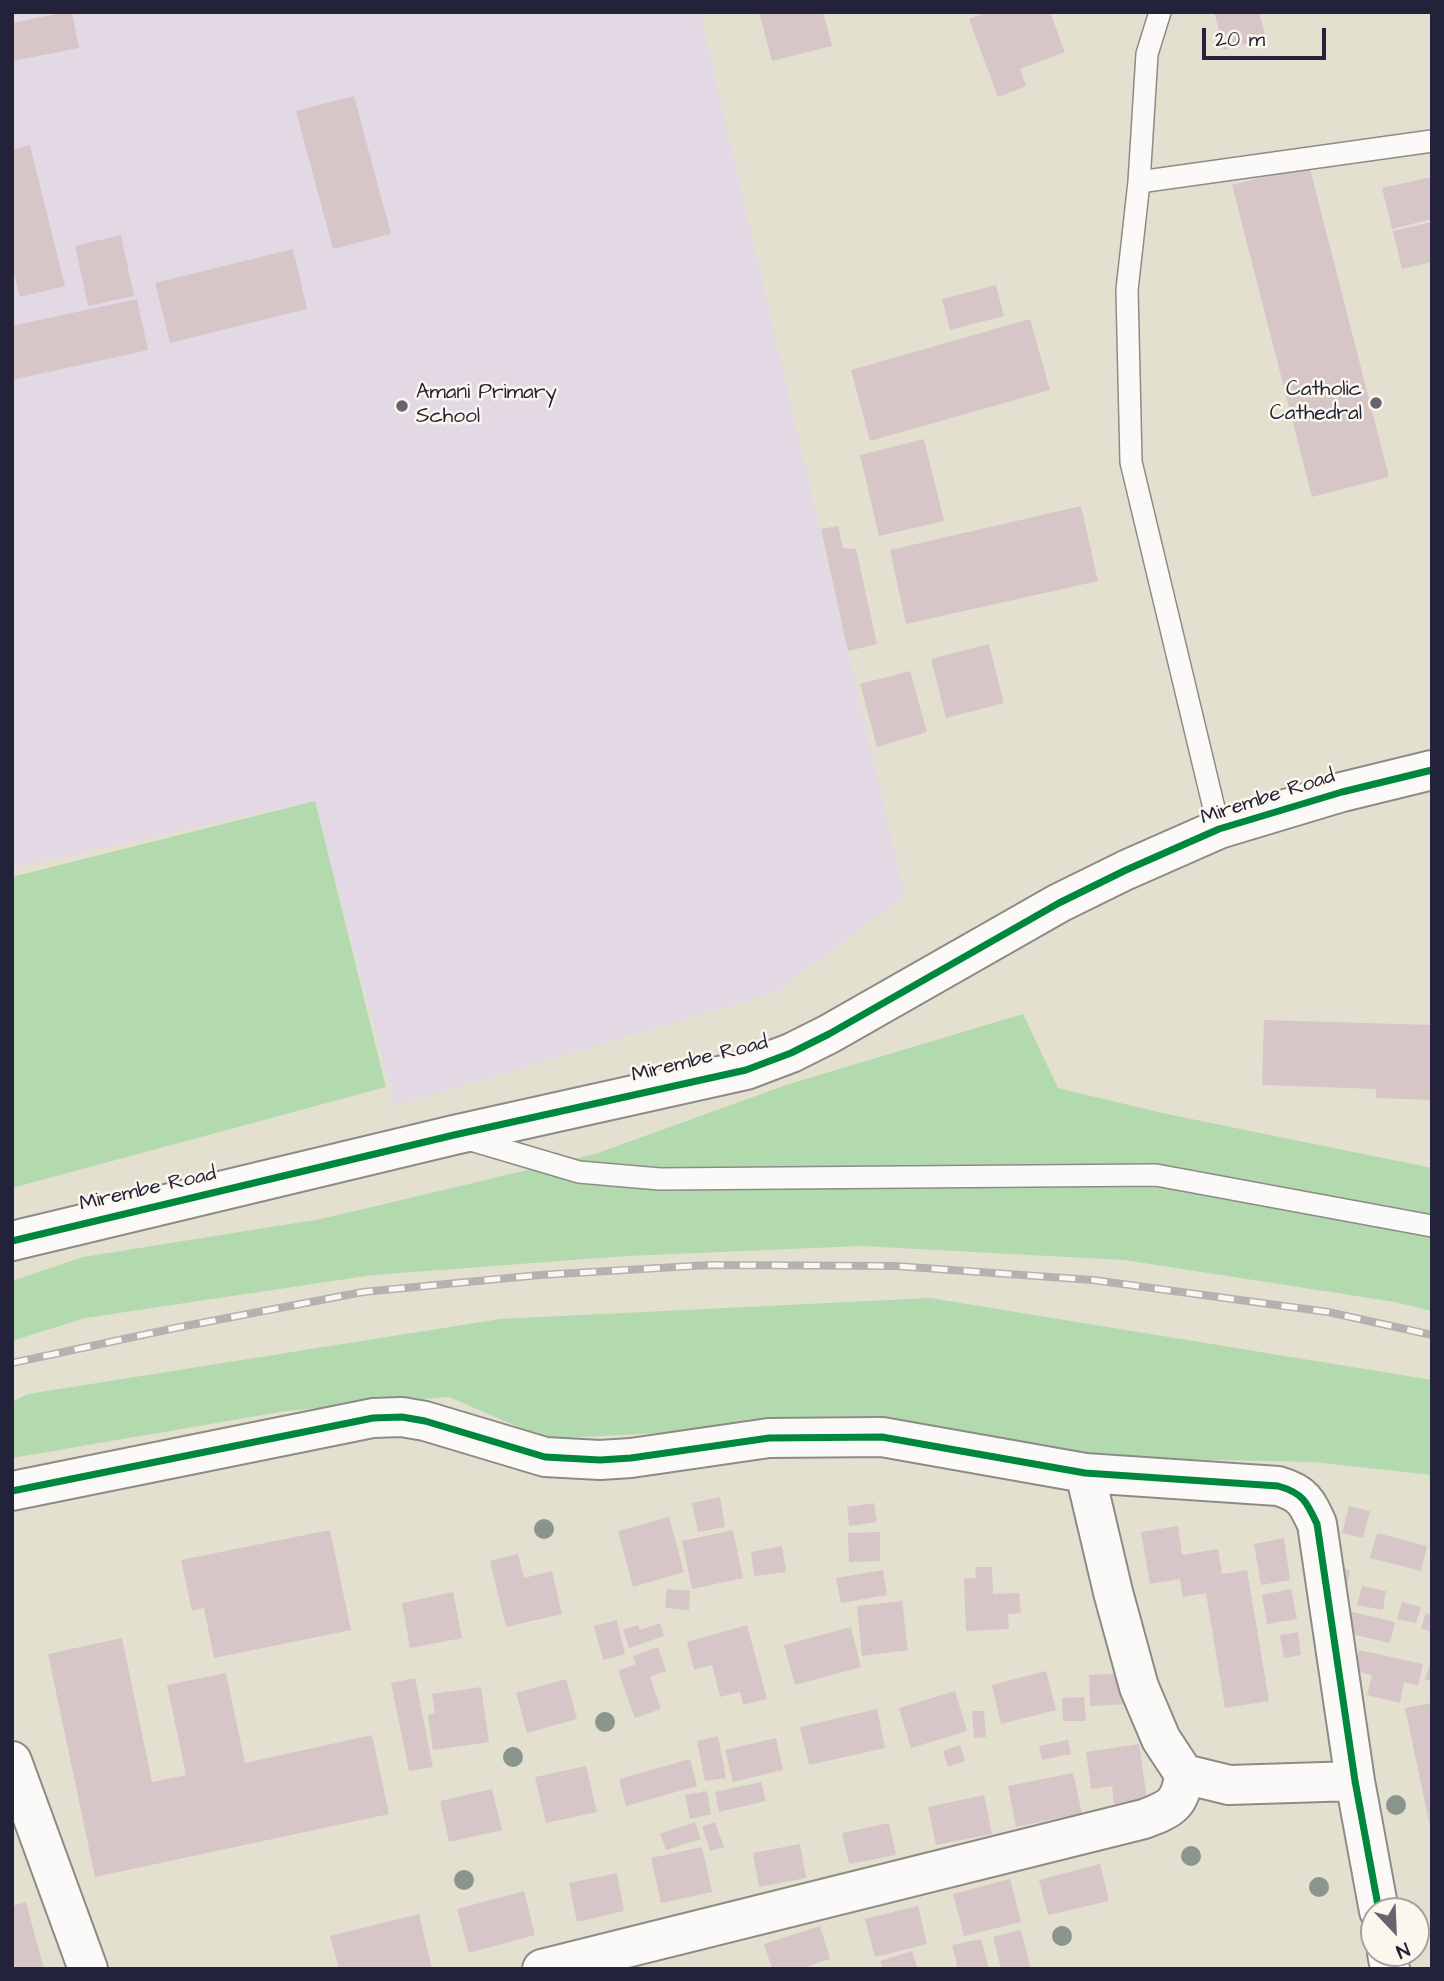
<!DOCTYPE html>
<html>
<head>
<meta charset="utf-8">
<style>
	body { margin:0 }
	#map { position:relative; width:1444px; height:1981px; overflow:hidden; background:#e4e0d0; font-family:"Architects Daughter",sans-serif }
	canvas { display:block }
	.frame { position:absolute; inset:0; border:14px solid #22223b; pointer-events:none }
	.north { position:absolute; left:1360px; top:1897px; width:70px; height:70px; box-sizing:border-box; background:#fbf7ec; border:2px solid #a4a2a5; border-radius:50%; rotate:157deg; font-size:19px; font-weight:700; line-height:28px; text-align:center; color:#22223b }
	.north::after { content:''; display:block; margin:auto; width:24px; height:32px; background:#66646f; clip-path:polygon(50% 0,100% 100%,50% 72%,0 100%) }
	.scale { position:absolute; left:1202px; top:28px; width:124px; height:32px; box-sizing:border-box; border:4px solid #22223b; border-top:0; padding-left:9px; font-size:21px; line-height:24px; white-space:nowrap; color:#22223b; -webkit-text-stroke:5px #fbf7ec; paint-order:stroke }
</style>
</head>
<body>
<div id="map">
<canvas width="1444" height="1981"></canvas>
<div class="frame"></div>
<div class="north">N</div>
<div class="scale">20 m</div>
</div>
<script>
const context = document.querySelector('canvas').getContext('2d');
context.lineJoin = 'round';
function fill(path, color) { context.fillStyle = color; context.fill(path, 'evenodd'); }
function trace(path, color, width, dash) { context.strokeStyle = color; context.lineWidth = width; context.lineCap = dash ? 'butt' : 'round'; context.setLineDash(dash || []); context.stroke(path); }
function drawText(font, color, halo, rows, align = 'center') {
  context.font = font + ' "Architects Daughter",sans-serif'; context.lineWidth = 5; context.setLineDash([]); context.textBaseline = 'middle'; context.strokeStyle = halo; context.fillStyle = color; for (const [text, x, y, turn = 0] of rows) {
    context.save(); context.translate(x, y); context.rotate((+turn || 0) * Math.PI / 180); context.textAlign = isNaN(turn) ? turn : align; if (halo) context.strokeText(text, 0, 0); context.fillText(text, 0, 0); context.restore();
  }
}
fill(new Path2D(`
	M 12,12 L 700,12 L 905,896 L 776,992 L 395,1106 L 314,801 L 12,868 Z`), '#e2d9e4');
fill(new Path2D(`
	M 315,801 L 386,1087 L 12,1188 L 12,877 Z
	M 1023,1014 L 1058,1088 L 1162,1113 L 1432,1168 L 1432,1311 L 1395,1302 L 1124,1260 L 861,1246 L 627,1256 L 373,1275 L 85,1318 L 12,1341 L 12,1281 L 83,1257 L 321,1219 L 595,1154 L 789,1084 Z
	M 930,1298 L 1432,1380 L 1432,1475 L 1312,1462 L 1126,1458 L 866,1422 L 546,1439 L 449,1397 L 286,1411 L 12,1458 L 12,1402 L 28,1394 L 500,1319 Z`), '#b2daae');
fill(new Path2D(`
	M 67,12 L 72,12 L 79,48 L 12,61 L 12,23 Z
	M 759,12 L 823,12 L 832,46 L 772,61 Z
	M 987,12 L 1050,12 L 1065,52 L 1020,69 L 1026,86 L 998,97 L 969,19 Z
	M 1214,12 L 1259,12 L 1266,38 L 1224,50 Z
	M 354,96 L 391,234 L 333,249 L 296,111 Z
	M 30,145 L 65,286 L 20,297 L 12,267 L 12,150 Z
	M 1309,165 L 1389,477 L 1312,497 L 1232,185 Z
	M 1432,177 L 1432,219 L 1392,229 L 1382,188 Z
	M 1432,222 L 1432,262 L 1402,269 L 1393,231 Z
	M 121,235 L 134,296 L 88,306 L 75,246 Z
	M 293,249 L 307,309 L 170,343 L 155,283 Z
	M 996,285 L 1004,316 L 950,330 L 942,299 Z
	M 137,299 L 148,350 L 12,380 L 12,326 Z
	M 1030,319 L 1050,390 L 870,441 L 851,370 Z
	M 924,439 L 944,521 L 879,536 L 860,455 Z
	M 1081,506 L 1098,581 L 906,624 L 890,550 Z
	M 838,526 L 843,548 L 856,549 L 877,644 L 848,651 L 821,529 Z
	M 989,644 L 1004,703 L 946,718 L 931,659 Z
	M 910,671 L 927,732 L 877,747 L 860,684 Z
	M 1264,1020 L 1432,1025 L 1432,1100 L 1376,1098 L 1376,1089 L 1262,1085 Z
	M 720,1497 L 725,1527 L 698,1532 L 692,1503 Z
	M 874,1503 L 877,1522 L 849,1526 L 847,1507 Z
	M 1349,1506 L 1370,1511 L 1363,1538 L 1342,1533 Z
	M 669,1517 L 684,1572 L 633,1587 L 618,1531 Z
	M 1178,1526 L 1182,1555 L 1218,1549 L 1222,1574 L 1247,1570 L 1269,1701 L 1225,1708 L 1206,1593 L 1183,1597 L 1180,1579 L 1150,1584 L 1141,1532 Z
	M 330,1530 L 351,1630 L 214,1658 L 204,1608 L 192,1611 L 181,1560 Z
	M 733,1530 L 743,1578 L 692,1589 L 682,1541 Z
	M 880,1532 L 880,1561 L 849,1562 L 848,1533 Z
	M 1377,1533 L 1427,1546 L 1421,1571 L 1370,1558 Z
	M 1284,1538 L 1290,1580 L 1261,1585 L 1254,1544 Z
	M 782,1546 L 786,1572 L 754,1576 L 751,1552 Z
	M 518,1554 L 524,1578 L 552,1571 L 562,1614 L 506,1627 L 490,1561 Z
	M 975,1567 L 992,1567 L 993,1594 L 1019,1593 L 1021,1613 L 1008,1614 L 1009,1629 L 966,1631 L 964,1579 L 976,1578 Z
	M 1335,1567 L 1350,1570 L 1347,1586 L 1333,1583 Z
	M 883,1570 L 887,1595 L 841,1603 L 836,1578 Z
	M 1362,1586 L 1386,1591 L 1383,1610 L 1357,1605 Z
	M 667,1589 L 690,1591 L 689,1610 L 665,1608 Z
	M 1291,1589 L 1297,1619 L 1267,1624 L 1262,1595 Z
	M 453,1592 L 462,1638 L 410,1648 L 402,1603 Z
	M 902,1601 L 908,1650 L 862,1656 L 857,1606 Z
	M 1402,1602 L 1421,1607 L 1416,1623 L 1397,1619 Z
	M 1348,1611 L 1395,1622 L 1390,1643 L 1342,1632 Z
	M 1426,1613 L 1432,1615 L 1432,1632 L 1421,1628 Z
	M 617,1620 L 625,1654 L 603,1660 L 594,1626 Z
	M 660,1623 L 664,1636 L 629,1648 L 623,1630 L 638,1625 L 640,1630 Z
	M 747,1625 L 767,1699 L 743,1705 L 740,1692 L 720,1697 L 712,1665 L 694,1670 L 687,1642 Z
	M 851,1627 L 861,1667 L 795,1685 L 784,1645 Z
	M 1298,1632 L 1301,1655 L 1284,1658 L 1280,1635 Z
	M 122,1638 L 152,1782 L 186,1775 L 167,1685 L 226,1673 L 245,1763 L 372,1735 L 389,1814 L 95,1877 L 48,1654 Z
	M 658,1647 L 666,1671 L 650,1677 L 661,1709 L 635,1718 L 618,1671 L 636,1664 L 633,1656 Z
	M 1359,1650 L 1423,1664 L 1418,1686 L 1404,1682 L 1400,1703 L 1367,1695 L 1372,1675 L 1354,1671 Z
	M 1432,1658 L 1432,1681 L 1425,1679 Z
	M 1046,1671 L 1056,1710 L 1001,1724 L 992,1685 Z
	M 1129,1673 L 1130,1704 L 1090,1706 L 1089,1675 Z
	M 415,1678 L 433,1767 L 409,1771 L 391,1683 Z
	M 566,1679 L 577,1719 L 527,1733 L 516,1693 Z
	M 481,1687 L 489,1742 L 433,1750 L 428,1715 L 435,1713 L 432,1694 Z
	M 955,1691 L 967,1731 L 911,1748 L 899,1708 Z
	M 1084,1697 L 1086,1721 L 1063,1721 L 1062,1698 Z
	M 1432,1703 L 1432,1831 L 1431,1831 L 1405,1708 Z
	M 877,1709 L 885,1748 L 809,1765 L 800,1727 Z
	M 972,1711 L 984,1711 L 986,1737 L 974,1738 Z
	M 718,1736 L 726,1778 L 705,1781 L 697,1741 Z
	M 776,1738 L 783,1770 L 733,1782 L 725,1750 Z
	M 1068,1740 L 1071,1754 L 1042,1760 L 1039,1746 Z
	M 1139,1744 L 1147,1799 L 1114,1804 L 1112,1786 L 1091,1789 L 1086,1752 Z
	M 960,1745 L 965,1761 L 948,1767 L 943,1751 Z
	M 690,1759 L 697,1786 L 626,1806 L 619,1779 Z
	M 586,1766 L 597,1812 L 546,1823 L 535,1777 Z
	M 1073,1773 L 1082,1813 L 1016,1827 L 1008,1786 Z
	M 761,1782 L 766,1801 L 719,1812 L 715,1792 Z
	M 492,1789 L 502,1830 L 449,1842 L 440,1801 Z
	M 707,1791 L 711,1814 L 690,1819 L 685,1795 Z
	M 984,1795 L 992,1834 L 936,1845 L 928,1807 Z
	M 695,1822 L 701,1839 L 666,1850 L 660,1834 Z
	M 715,1822 L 724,1847 L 710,1851 L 702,1826 Z
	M 889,1823 L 896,1855 L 849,1864 L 842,1833 Z
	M 800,1844 L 806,1878 L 759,1887 L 753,1853 Z
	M 702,1847 L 712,1892 L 661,1903 L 651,1858 Z
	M 1100,1864 L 1109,1901 L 1048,1915 L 1039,1880 Z
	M 617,1873 L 624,1911 L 577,1922 L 569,1883 Z
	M 1010,1879 L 1021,1922 L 964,1936 L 953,1894 Z
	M 524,1891 L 535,1935 L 469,1953 L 457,1909 Z
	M 26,1902 L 44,1969 L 12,1969 L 12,1906 Z
	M 918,1906 L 927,1944 L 875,1957 L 865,1919 Z
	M 419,1914 L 432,1969 L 339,1969 L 330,1936 Z
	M 820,1926 L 830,1959 L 806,1967 L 807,1969 L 772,1969 L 764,1944 Z
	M 1021,1930 L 1031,1969 L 1001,1969 L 993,1937 Z
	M 981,1939 L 989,1969 L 958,1969 L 952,1945 Z
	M 912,1951 L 918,1969 L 883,1969 L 880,1961 Z`), '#d6c6c8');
const lane = new Path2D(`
	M 1160,12 L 1147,54 L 1139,182 L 1127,290 L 1131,462 L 1219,829
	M 1139,182 L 1432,141
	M 464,1138 L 579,1172 L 660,1179 L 1156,1175 L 1432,1226`);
const street = new Path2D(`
	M 12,1241 L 454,1135 L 746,1070 L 791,1053 L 829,1034 L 1059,903 L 1126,870 L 1219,829 L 1342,792 L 1432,770
	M 1085,1473 L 1113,1592 L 1139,1687 L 1161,1739 L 1184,1774 L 1229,1785 L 1355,1781
	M 12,1491 L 373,1418 L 402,1417 L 425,1421 L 545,1457 L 600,1460 L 631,1458 L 769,1438 L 882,1437 L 1085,1473 L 1278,1486 C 1303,1493 1307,1502 1317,1524 L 1355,1781 L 1379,1911
	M 12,1761 L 88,1969
	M 1387,1953 L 1390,1969
	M 542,1969 L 1144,1819 C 1171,1809 1181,1804 1184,1774`);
trace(lane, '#8d8b86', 24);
trace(street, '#8d8b86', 42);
trace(lane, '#fbfaf8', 21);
trace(street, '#fbfaf8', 38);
const rail = new Path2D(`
	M 12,1363 L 180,1327 L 363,1292 L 540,1275 L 710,1265 L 895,1266 L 1093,1280 L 1328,1312 L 1432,1335`);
trace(rail, '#b3b2b3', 8);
trace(rail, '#fbf7ec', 5, [16]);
trace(new Path2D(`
	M 12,1241 L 454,1135 L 746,1070 L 791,1053 L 829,1034 L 1059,903 L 1126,870 L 1219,829 L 1342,792 L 1432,770
	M 12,1491 L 373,1418 L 402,1417 L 425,1421 L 545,1457 L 600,1460 L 631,1458 L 769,1438 L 882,1437 L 1085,1473 L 1278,1486 C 1303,1493 1307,1502 1317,1524 L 1355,1781 L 1379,1911`), '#00873e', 7);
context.fillStyle = '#8a958c';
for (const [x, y] of [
	[544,1529],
	[605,1722],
	[513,1757],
	[1396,1805],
	[1191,1856],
	[464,1880],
	[1319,1887],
	[1062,1936]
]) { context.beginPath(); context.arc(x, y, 10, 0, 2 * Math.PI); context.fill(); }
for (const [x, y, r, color] of [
	[1376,403,7,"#66646f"],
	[402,406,7,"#66646f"]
]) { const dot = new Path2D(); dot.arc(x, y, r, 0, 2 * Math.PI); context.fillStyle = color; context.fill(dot); trace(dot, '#fbf7ec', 2.5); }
drawText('21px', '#22223b', '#fbf7ec', [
	["Catholic",1362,391],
	["Cathedral",1362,415],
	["Amani Primary",416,394,"left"],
	["School",416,418,"left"]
], 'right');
drawText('21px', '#22223b', '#fbf7ec', [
	["Mirembe Road",1268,798,-18],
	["Mirembe Road",700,1060,-14],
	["Mirembe Road",148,1190,-13]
]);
</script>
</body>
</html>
